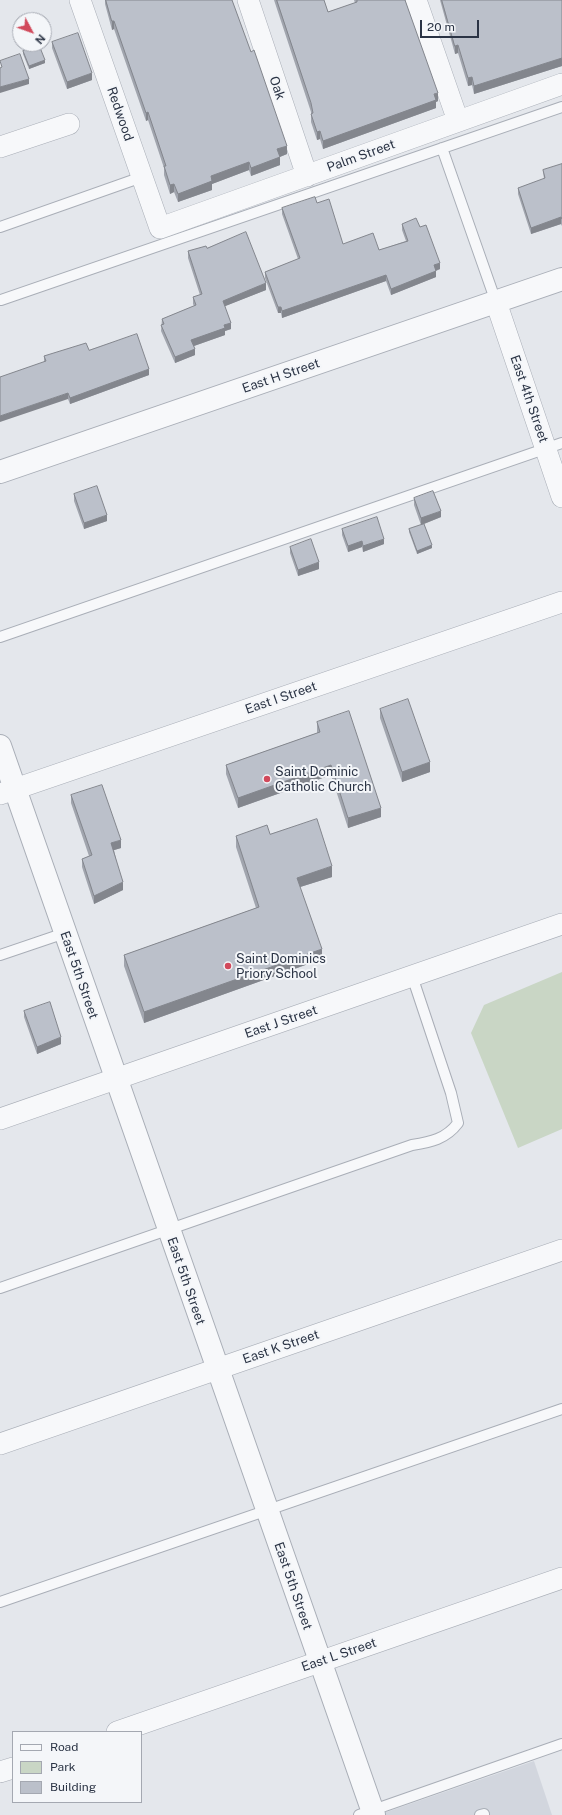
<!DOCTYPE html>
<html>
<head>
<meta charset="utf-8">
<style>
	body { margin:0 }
	#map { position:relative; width:562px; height:1815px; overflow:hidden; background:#e4e7ec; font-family:"Public Sans",sans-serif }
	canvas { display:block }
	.legend { position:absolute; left:12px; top:1731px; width:130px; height:72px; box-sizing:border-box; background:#f4f6f9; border:1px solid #a4a8b1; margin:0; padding:5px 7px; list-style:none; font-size:12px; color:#2b3445 }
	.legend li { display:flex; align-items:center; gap:8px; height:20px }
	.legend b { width:20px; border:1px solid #a4a8b1 }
	.north { position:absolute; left:12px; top:12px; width:40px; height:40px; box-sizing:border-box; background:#f4f6f9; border:1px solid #a4a8b1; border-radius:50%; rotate:131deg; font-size:11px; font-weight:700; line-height:16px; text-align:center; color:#2b3445 }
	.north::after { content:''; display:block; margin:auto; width:14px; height:18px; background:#d1495b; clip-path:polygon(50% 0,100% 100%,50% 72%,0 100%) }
	.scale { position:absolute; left:420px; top:20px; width:59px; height:18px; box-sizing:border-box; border:2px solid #2b3445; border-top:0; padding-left:5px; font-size:12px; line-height:14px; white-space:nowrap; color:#2b3445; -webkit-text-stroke:3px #f4f6f9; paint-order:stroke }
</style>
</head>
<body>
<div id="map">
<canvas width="562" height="1815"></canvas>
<ul class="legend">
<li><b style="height:5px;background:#f7f8fa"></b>Road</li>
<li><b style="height:11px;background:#c9d6c5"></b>Park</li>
<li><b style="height:11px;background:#bbc0ca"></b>Building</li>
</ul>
<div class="north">N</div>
<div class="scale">20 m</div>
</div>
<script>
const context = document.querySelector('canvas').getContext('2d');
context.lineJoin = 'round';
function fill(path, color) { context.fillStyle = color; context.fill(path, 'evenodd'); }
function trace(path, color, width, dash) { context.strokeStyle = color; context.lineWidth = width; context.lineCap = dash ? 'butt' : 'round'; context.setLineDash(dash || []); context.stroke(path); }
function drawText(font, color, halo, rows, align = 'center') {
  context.font = font + ' "Public Sans",sans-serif'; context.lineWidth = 4; context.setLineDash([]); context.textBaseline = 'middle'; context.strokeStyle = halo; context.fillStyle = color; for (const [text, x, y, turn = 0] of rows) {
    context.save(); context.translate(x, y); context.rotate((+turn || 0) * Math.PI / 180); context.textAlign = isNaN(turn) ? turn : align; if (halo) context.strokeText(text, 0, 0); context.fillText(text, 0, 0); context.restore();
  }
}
fill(new Path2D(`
	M 534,1761 L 552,1815 L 378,1815 Z`), '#d2d6de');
fill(new Path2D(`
	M 562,972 L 562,1129 L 518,1148 L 471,1033 L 484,1005 Z`), '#c9d6c5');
const service = new Path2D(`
	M 442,148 L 496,302
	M 0,227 L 142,177
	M 1,300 L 562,107
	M 0,637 L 562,443
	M 0,955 L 65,933
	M 0,1288 L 412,1145 C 431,1142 446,1139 458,1123 L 451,1093 L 412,976
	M 0,1602 L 562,1409
	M 359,1815 L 562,1744
	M 480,1815 L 484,1814 L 484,1815`);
const minor = new Path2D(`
	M 80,0 L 160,228 L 562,84
	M 248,0 L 307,176
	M 416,0 L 458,121
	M 0,147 L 69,124
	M 496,302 L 562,497
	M 0,794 L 562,602
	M 0,1119 L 562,924
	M 0,1444 L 562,1250
	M 117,1732 L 562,1578
	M 0,1772 L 13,1768`);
const tertiary = new Path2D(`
	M 0,472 L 562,279
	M 0,746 L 374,1815`);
trace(service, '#a9aeb7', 12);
trace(minor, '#a9aeb7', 22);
trace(tertiary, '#a9aeb7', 24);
trace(service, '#f7f8fa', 10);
trace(minor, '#f7f8fa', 21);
trace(tertiary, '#f7f8fa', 22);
fill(new Path2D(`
	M 105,0 L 232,0 L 287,154 L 280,157 L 280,165 L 251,176 L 249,170 L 212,184 L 212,190 L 178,202 L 174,192 L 170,194 L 164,175 L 164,168 L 148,120 L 146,121 L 114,29 L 112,30 L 105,4 Z
	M 274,0 L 324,0 L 328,12 L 355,3 L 354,0 L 405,0 L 438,101 L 436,102 L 436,108 L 323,149 L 320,139 L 317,140 L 311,122 L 311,112 Z
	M 440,0 L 562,0 L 562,66 L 474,94 L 472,85 L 468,86 L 458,53 L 455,54 Z
	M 52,42 L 92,80 L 67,89 L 52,48 Z
	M 23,51 L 45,63 L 29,69 L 23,54 Z
	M 562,164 L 562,226 L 561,224 L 531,234 L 518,194 L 518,188 L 544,179 L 543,170 Z
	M 317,203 L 343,244 L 379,250 L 406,241 L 402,230 L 402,224 L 420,227 L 440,269 L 436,271 L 436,277 L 391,295 L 386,281 L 282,318 L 281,313 L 278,313 L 265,278 L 265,272 L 298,259 L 282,214 L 282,208 Z
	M 207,248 L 266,290 L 225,306 L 231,329 L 225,331 L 225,335 L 194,346 L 195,355 L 175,363 L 161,331 L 162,319 L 194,306 L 193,304 L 193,297 L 200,295 L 188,258 L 188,251 Z
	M 89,350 L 149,375 L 70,404 L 68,399 L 44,362 L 44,356 Z
	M 74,494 L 107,521 L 84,529 L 74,501 Z
	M 414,498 L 441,517 L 424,524 L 432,548 L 417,554 L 409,532 L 409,529 L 421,525 L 414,505 Z
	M 342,529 L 384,544 L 363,552 L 362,547 L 348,552 L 342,535 Z
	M 290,547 L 319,569 L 298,576 L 290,553 Z
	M 380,709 L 430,772 L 402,782 L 380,718 Z
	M 317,722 L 381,817 L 348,828 L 331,775 L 238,808 L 226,774 L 226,765 L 317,733 Z
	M 71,795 L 121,848 L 114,850 L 123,890 L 94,904 L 82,867 L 82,859 L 89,856 L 71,803 Z
	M 270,834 L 332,877 L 300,887 L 322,959 L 144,1023 L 124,966 L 124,955 L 256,908 L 236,847 L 236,836 Z
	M 24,1011 L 61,1044 L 37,1054 L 24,1017 Z`), '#a1a5ae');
fill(new Path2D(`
	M 112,21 L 114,21 L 114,29 L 112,30 Z
	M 458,45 L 458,53 L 455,54 L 455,46 Z
	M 562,58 L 562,66 L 474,94 L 474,86 Z
	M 45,60 L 45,63 L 29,69 L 29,66 Z
	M 92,73 L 92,80 L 67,89 L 67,82 Z
	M 472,77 L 472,85 L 468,86 L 468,78 Z
	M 29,79 L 29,84 L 0,93 L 0,87 Z
	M 438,93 L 438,101 L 436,102 L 436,108 L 323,149 L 323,141 Z
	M 148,112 L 148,120 L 146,121 L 146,113 Z
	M 320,131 L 320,139 L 317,140 L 317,132 Z
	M 287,146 L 287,154 L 277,158 L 277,149 Z
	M 280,157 L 280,165 L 251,176 L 251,168 Z
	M 249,162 L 249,170 L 212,184 L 212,190 L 178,202 L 178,194 L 211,176 Z
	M 174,184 L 174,192 L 170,194 L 170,185 Z
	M 561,217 L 561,224 L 531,234 L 531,228 Z
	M 440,263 L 440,269 L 434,271 L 434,265 Z
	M 436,271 L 436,277 L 391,295 L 391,289 Z
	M 386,275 L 386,281 L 282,318 L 282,311 Z
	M 266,283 L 266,290 L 223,307 L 223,301 Z
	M 278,307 L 281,307 L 281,313 L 278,313 Z
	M 231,323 L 231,329 L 225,331 L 225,335 L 191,347 L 191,340 L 224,325 Z
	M 195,349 L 195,355 L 175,363 L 175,357 Z
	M 149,369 L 149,375 L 70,404 L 70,398 Z
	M 68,393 L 68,399 L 0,422 L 0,416 Z
	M 441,511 L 441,517 L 421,525 L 421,518 Z
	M 107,515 L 107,521 L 84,529 L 84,523 Z
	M 384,539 L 384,544 L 363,552 L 363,546 Z
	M 362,541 L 362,547 L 348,552 L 348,546 Z
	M 432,545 L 432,548 L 417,554 L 417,551 Z
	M 319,562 L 319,569 L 298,576 L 298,570 Z
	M 430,762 L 430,772 L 402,782 L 402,772 Z
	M 331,765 L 331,775 L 238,808 L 238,798 Z
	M 381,808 L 381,817 L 348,828 L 348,818 Z
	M 121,840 L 121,848 L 111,851 L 111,843 Z
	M 332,866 L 332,877 L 297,888 L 297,878 Z
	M 123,882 L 123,890 L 94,904 L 94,896 Z
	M 322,949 L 322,959 L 144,1023 L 144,1012 Z
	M 61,1037 L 61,1044 L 37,1054 L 37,1047 Z`), '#83868d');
const building = new Path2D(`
	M 106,0 L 232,0 L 251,52 L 254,50 L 287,146 L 277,149 L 280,157 L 251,168 L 249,162 L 211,176 L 212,181 L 178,194 L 174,184 L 170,185 L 164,166 L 166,166 L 148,112 L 146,113 L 114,21 L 112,21 Z
	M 277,0 L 324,0 L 328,12 L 357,2 L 357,0 L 405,0 L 438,93 L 434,94 L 436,100 L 323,141 L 320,131 L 317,132 L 311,114 L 313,113 L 311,103 Z
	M 442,0 L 562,0 L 562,58 L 474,86 L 472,77 L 468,78 L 458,45 L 455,46 Z
	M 78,33 L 92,73 L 67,82 L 52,42 Z
	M 39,45 L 45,60 L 29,66 L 23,51 Z
	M 20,54 L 29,79 L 0,87 L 0,68 L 2,67 L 0,61 Z
	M 562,164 L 562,219 L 561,217 L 531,228 L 518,188 L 545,178 L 543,170 Z
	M 315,197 L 317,203 L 329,199 L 343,244 L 373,233 L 379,250 L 408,241 L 402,224 L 416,218 L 420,227 L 426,225 L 440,263 L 434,265 L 436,271 L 391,289 L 386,275 L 282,311 L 281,307 L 278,307 L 265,272 L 300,258 L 282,208 Z
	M 246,232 L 266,283 L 223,301 L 231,323 L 224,325 L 225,328 L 191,340 L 195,349 L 175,357 L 161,325 L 164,324 L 162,319 L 196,305 L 193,297 L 202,294 L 188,251 L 206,246 L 207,248 Z
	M 137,334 L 149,369 L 70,398 L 68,393 L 0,416 L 0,377 L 46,361 L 44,356 L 86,343 L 89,350 Z
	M 97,486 L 107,515 L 84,523 L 74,494 Z
	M 433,491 L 441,511 L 421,518 L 414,498 Z
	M 377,517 L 384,539 L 363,546 L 362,541 L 348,546 L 342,529 Z
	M 424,524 L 432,545 L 417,551 L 409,529 Z
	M 311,539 L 319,562 L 298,570 L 290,547 Z
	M 408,699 L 430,762 L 402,772 L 380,709 Z
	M 349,711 L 381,808 L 348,818 L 331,765 L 238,798 L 226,765 L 320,732 L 317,722 Z
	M 102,785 L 121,840 L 111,843 L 123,882 L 94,896 L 82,859 L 92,855 L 71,795 Z
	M 317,819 L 332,866 L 297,878 L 322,949 L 144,1012 L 124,955 L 259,907 L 236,836 L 267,825 L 270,834 Z
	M 50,1002 L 61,1037 L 37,1047 L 24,1011 Z`);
fill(building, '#bbc0ca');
trace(building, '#83868d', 1);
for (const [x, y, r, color] of [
	[267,779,4,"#d1495b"],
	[228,966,4,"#d1495b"]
]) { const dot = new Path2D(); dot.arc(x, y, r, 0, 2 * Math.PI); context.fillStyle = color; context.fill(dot); trace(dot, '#f4f6f9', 1.5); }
drawText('13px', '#2b3445', '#f4f6f9', [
	["Oak",277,88,71],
	["Redwood",120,114,71],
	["Palm Street",361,156,-20],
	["East H Street",281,376,-19],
	["East 4th Street",529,399,71],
	["East I Street",281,698,-19],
	["East 5th Street",79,975,71],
	["East J Street",281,1022,-19],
	["East 5th Street",186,1281,71],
	["East K Street",281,1347,-19],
	["East 5th Street",293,1586,71],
	["East L Street",339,1655,-19]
]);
drawText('13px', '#2b3445', '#f4f6f9', [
	["Saint Dominic",275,772],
	["Catholic Church",275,787],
	["Saint Dominics",236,959],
	["Priory School",236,974]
], 'left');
</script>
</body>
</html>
